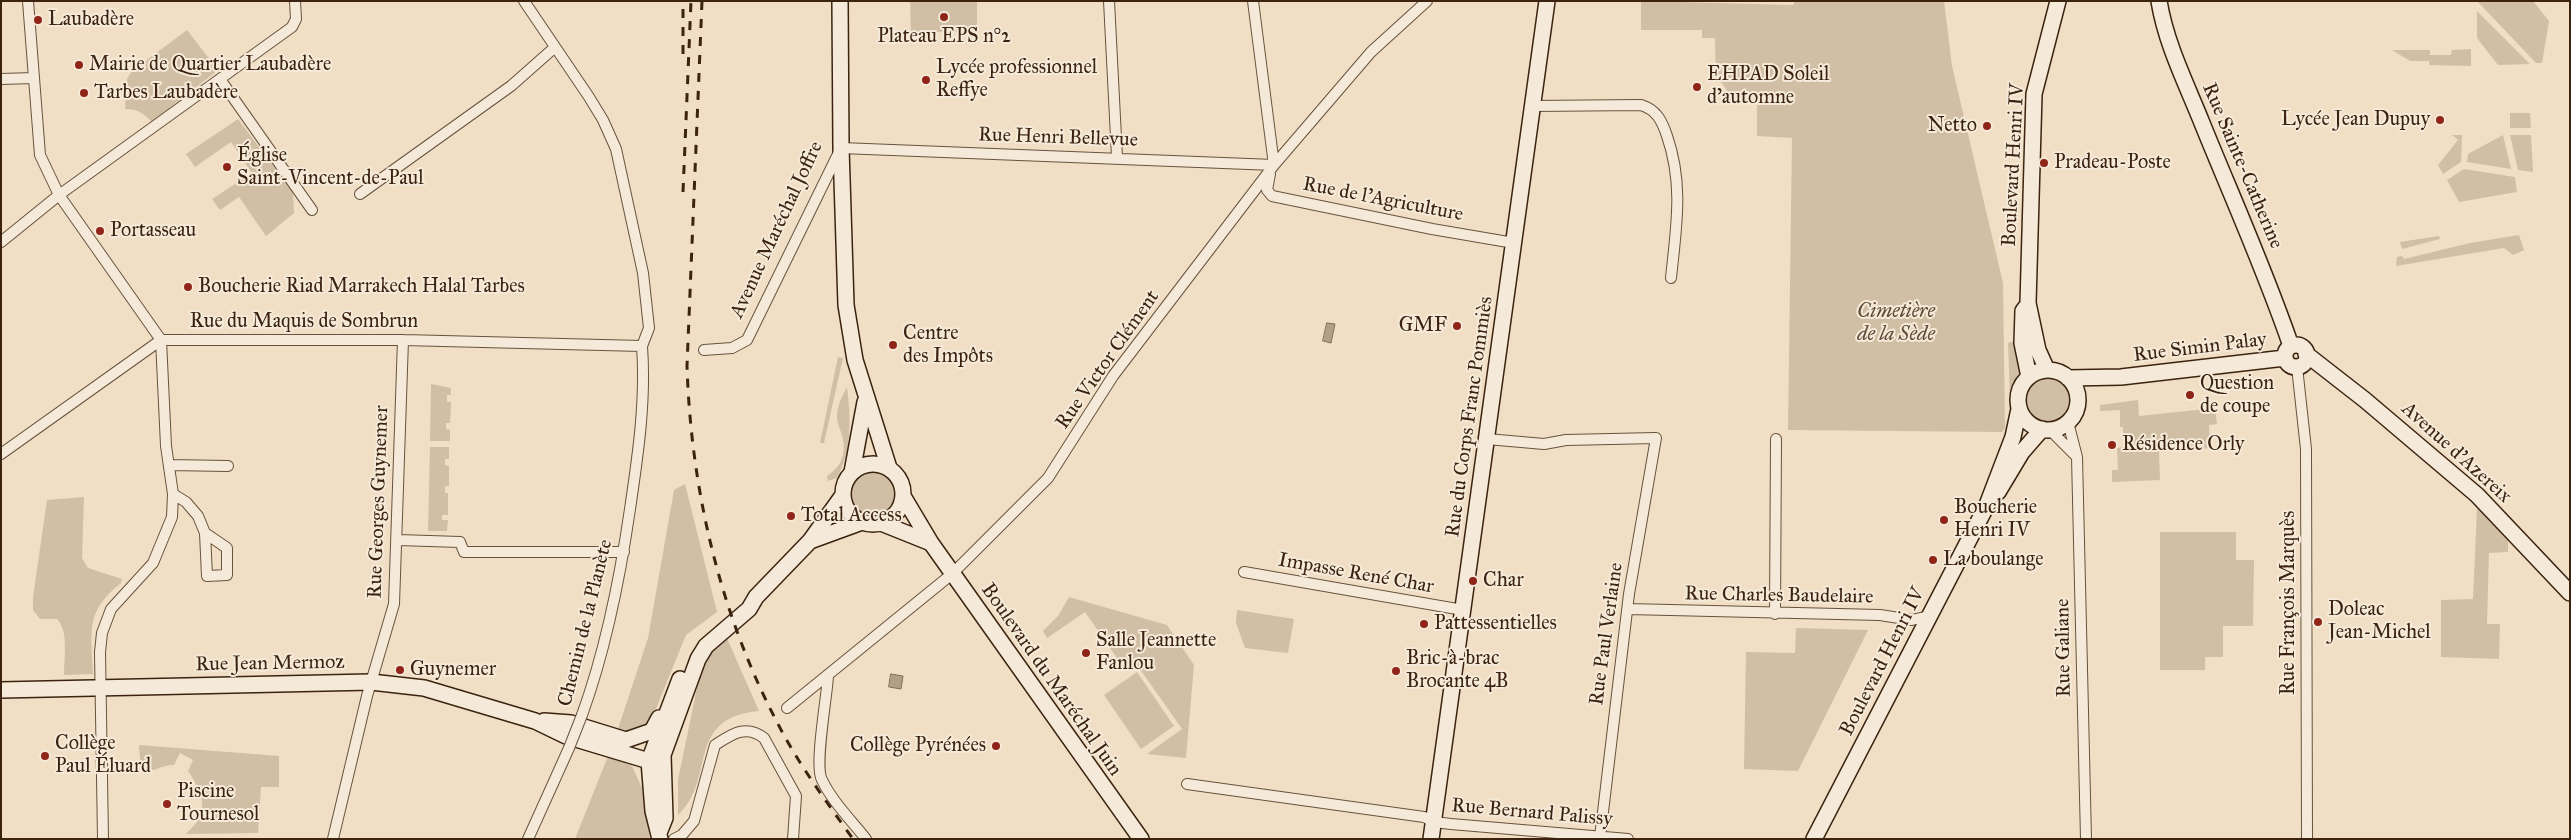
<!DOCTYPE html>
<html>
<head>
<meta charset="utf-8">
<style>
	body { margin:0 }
	#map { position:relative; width:2571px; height:840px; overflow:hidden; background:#f0dfc4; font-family:"IM FELL Great Primer",serif }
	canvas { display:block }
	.frame { position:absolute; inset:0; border:2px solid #3b2310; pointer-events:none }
</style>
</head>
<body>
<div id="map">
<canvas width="2571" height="840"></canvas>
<div class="frame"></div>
</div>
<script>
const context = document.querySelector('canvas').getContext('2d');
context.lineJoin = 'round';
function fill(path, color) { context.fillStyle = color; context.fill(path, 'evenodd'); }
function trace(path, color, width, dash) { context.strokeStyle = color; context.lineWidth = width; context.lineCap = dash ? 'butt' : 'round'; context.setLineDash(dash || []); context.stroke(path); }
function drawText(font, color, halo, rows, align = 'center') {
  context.font = font + ' "IM FELL Great Primer",serif'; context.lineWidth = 4; context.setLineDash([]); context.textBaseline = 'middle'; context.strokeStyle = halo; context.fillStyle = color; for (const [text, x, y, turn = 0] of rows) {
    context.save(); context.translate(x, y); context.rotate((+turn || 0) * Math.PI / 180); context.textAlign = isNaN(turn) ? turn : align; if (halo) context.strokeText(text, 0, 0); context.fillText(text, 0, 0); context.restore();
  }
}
fill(new Path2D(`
	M 910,1 L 977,1 L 977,32 L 911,32 Z
	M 1641,1 L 1793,5 L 1795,1 L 1944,1 L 1952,66 L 2003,283 L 2005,428 L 2002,432 L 1788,430 L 1792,138 L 1757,136 L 1757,94 L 1729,94 L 1722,83 L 1716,80 L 1715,38 L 1702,38 L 1702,30 L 1641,30 Z
	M 2477,1 L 2533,1 L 2549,21 L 2542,63 L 2536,63 Z
	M 2477,11 L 2530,64 L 2498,65 L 2477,38 Z
	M 187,30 L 218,70 L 152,122 C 143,113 138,109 125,109 L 127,79 L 132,71 Z
	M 2471,49 L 2471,66 L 2429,65 L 2429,61 L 2410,61 L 2392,50 L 2430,50 L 2430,55 L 2451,55 L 2452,50 Z
	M 2510,113 L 2530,113 L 2531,128 L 2510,128 Z
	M 238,119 L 293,192 L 294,213 L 266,236 L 239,197 L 220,210 L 212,199 L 252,173 L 231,142 L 195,167 L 186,154 Z
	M 2452,135 L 2462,135 L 2461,162 L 2443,174 L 2438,165 L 2458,140 Z
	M 2503,135 L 2511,169 L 2467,162 L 2468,154 Z
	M 2510,135 L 2531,135 L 2533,172 L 2518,170 Z
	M 2464,169 L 2515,177 L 2517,192 L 2459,202 L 2447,180 Z
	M 2519,235 L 2524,250 L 2513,255 L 2504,248 L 2396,266 L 2397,257 L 2402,256 L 2404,259 L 2470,243 Z
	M 2439,236 L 2440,239 L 2402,249 L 2400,242 Z
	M 2014,341 L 2022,375 L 2015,385 L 2012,399 L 2010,399 L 2008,343 Z
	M 838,357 L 843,358 L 824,443 L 820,443 Z
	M2024 399a24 24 0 1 1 48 0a24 24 0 1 1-48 0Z
	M 431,384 L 451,388 L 451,395 L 447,395 L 447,402 L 451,402 L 450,423 L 446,423 L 446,429 L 450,430 L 450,441 L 430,441 Z
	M 847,387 C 851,418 852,450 837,478 L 828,481 L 827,476 C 842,466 847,453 842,435 C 840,429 837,423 837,417 C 837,406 842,396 847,387 Z
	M 2138,400 L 2139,416 L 2215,408 L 2217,424 L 2209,425 L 2210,448 L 2159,452 L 2160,480 L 2112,482 L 2112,470 L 2118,470 L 2117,448 L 2123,447 L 2123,427 L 2120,427 L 2120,410 L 2100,411 L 2100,405 Z
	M 430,447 L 449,447 L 449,459 L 445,459 L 445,465 L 449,466 L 449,486 L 445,486 L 445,493 L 448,493 L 448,515 L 442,515 L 442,520 L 448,520 L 447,531 L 428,531 Z
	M849 494a24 24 0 1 1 48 0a24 24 0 1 1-48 0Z
	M 685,484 L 717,612 L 686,635 L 651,721 L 638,731 L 617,732 L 648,638 L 674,490 Z
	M 84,497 L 82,558 L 88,568 L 122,579 L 121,583 C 85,611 91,632 93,674 L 64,675 C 64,659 69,631 57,619 L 40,619 L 33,610 L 33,597 L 47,500 Z
	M 2477,508 L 2508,536 L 2508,552 L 2489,553 L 2487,624 L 2500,624 L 2499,659 L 2441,657 L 2441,600 L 2473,599 Z
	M 2160,532 L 2236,532 L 2236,560 L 2254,560 L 2253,626 L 2223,626 L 2223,657 L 2205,657 L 2205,670 L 2160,670 Z
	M 1069,597 L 1167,625 L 1194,665 L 1186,758 L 1147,754 L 1182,729 L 1135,662 L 1124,668 L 1085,612 L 1047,638 L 1043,631 L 1058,616 Z
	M 1237,610 L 1294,619 L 1288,653 L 1245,648 L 1236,623 Z
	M 1796,628 L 1868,630 L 1798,771 L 1744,769 L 1746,652 L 1795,653 Z
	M 726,636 L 759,711 C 684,718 717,779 678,815 L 678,780 L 699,678 L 708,651 Z
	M 1137,672 L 1174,726 L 1141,749 L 1104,695 Z
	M 139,745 L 279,756 L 279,787 L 261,787 L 258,833 L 186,834 C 189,830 193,827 197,822 C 209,805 198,786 188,771 L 193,760 L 180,753 L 174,765 C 162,764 152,774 141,771 Z
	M 608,756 L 632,766 L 642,788 L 650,839 L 575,839 Z`), '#d1bfa5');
const water = new Path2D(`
	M 1327,323 L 1335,324 L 1331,343 L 1323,341 Z
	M 891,674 L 903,676 L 901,689 L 889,687 Z`);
fill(water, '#b29f87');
trace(water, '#826d57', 1);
const street = new Path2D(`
	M 28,1 L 40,155 L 59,195 L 161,340
	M 524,1 L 589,97 L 603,120 L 616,149 L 643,273 L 649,328 L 642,346
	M 1109,1 L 1117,157
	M 1253,1 L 1274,165
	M 1,79 L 34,78
	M 220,79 L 312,210
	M 1532,106 L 1641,105 C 1657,110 1662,121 1667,136 C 1684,185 1676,228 1671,278
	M 1270,174 L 1267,190 L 1272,196 L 1432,229 L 1514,243
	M 360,194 L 511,86 L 554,48
	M 1,242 L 59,195 L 292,27 L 296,19 L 295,1
	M 704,350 L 732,348 L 747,340 L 841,148 L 1274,165
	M 2297,367 L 2306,449 L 2307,839
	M 2068,422 L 2077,457 L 2086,839
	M 2050,430 L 2077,457
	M 1487,439 L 1544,444 L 1566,440 L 1656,438 L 1629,594 L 1600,837
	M 1,454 L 161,340 L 403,340 L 642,346
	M 169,465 L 228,466
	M 173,494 L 186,502 L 198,516 L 205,533 L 227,548 L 227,575 L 207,576 L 205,533
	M 398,540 L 460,542 L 464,552 L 624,552
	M 1244,572 L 1463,610
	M 1628,609 L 1880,615 L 1912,620 L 1929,616
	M 1775,614 L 1776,439
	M 828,676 C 827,697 814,766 822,780 C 832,801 851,820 866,839
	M 787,708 L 952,574 L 1048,478 L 1113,376 L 1274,165 L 1371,52 L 1427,1
	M 582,715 C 606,649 620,578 630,509 C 638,455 646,401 642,346
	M 1187,784 L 1424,817 L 1434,822 L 1451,824 L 1628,839
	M 103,839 L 100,652 L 102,633 L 111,609 L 153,563 L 172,517 L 173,494 L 166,446 L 161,340
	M 333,839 L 367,696 L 394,604 L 403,340
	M 528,839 L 569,748
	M 674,839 L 682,835 L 694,821 L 715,745 C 732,734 746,724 764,738 L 796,796 L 793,839`);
const secondary = new Path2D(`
	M 840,1 L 841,148 L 846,305 L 855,360 L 889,468
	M 2159,1 C 2166,44 2186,83 2202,123 C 2232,197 2265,270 2291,346
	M 2026,307 L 2023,311 L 2022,343 L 2029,377
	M2285 356a11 11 0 1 1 22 0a11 11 0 1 1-22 0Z
	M 2306,354 L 2365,400 L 2477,495 L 2570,593
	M 2047,370 L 2038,350 L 2028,303 L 2034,94 L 2058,1
	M2018 400a30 30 0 1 1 60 0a30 30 0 1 1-60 0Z
	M 2068,378 L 2121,377 L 2285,358
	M843 494a30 30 0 1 1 60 0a30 30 0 1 1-60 0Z
	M 852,472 L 865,402
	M 1998,492 L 2022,452 L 2042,429
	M 903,496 L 931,543 L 1141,839
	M 881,523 L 931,543
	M 810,541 L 862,522
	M 1,690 L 371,682 L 424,688 L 535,721 L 566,736 L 649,761 L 657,759 L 663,755 L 698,659 L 706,646 L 749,609 L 756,597 L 810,541 L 843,495
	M 544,721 L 571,723 L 626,740 L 652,731 L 659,718
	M 659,833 L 665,818 L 663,755
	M 660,839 L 653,811 L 649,761 L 680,679
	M 1431,839 L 1547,1
	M 1814,839 L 1987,505 L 2013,437 L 2019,409`);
trace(street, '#68523d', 12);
trace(secondary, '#3b2310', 18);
trace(street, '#f5ead9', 10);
trace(secondary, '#f5ead9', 15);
trace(new Path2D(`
	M 702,1 L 687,366 C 691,490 720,614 778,724 C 799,765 826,801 853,839
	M 683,54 L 683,1
	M 683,192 L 691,1`), '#3b2310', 3, [9, 9]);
const streetBridge = new Path2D(`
	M 569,748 L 582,715`);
trace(streetBridge, '#68523d', 12, []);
trace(streetBridge, '#f5ead9', 10);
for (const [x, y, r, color] of [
	[944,17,5,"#8f2418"],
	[38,20,5,"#8f2418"],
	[79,65,5,"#8f2418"],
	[926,80,5,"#8f2418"],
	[1697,87,5,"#8f2418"],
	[84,93,5,"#8f2418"],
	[2440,120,5,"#8f2418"],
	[1987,126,5,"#8f2418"],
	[2044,163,5,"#8f2418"],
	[227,167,5,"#8f2418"],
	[100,231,5,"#8f2418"],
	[188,287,5,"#8f2418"],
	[1457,326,5,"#8f2418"],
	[893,345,5,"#8f2418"],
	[2190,395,5,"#8f2418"],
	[2112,445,5,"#8f2418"],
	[791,516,5,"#8f2418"],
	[1944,520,5,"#8f2418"],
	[1933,560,5,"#8f2418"],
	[1473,581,5,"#8f2418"],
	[2318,622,5,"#8f2418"],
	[1424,624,5,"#8f2418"],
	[1086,653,5,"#8f2418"],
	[400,670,5,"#8f2418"],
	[1396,671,5,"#8f2418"],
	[996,746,5,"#8f2418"],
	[45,756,5,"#8f2418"],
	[167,804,5,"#8f2418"]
]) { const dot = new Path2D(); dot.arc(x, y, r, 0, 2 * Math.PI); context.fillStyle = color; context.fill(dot); trace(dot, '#f5ead9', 2); }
drawText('20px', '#3b2310', '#f5ead9', [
	["Laubadère",48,20],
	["Plateau EPS n°2",944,37,"center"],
	["Mairie de Quartier Laubadère",89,65],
	["Lycée professionnel",936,68],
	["Reffye",936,91],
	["EHPAD Soleil",1707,75],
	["d'automne",1707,98],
	["Tarbes Laubadère",94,93],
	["Lycée Jean Dupuy",2430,120,"right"],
	["Netto",1977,126,"right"],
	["Église",237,156],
	["Saint-Vincent-de-Paul",237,179],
	["Pradeau-Poste",2054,163],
	["Portasseau",110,231],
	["Boucherie Riad Marrakech Halal Tarbes",198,287],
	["GMF",1447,326,"right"],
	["Centre",903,334],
	["des Impôts",903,357],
	["Question",2200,384],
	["de coupe",2200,407],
	["Résidence Orly",2122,445],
	["Boucherie",1954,508],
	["Henri IV",1954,531],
	["Total Access",801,516],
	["La boulange",1943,560],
	["Char",1483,581],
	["Doleac",2328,610],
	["Jean-Michel",2328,633],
	["Pattessentielles",1434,624],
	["Salle Jeannette",1096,641],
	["Fanlou",1096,664],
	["Bric-à-brac",1406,659],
	["Brocante 4B",1406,682],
	["Guynemer",410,670],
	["Collège",55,744],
	["Paul Éluard",55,767],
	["Collège Pyrénées",986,746,"right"],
	["Piscine",177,792],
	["Tournesol",177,815]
], 'left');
drawText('20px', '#3b2310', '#f5ead9', [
	["Rue Henri Bellevue",1058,138,2],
	["Boulevard Henri IV",2014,165,-87],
	["Rue Sainte-Catherine",2242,166,67],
	["Rue de l'Agriculture",1383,200,11],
	["Avenue Maréchal Joffre",777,230,-65],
	["Rue du Maquis de Sombrun",304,322],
	["Rue Simin Palay",2200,348,-7],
	["Rue Victor Clément",1108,360,-55],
	["Rue du Corps Franc Pommiès",1470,417,-82],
	["Avenue d'Azereix",2456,453,42],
	["Rue Georges Guynemer",379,502,-88],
	["Impasse René Char",1356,574,10],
	["Rue Charles Baudelaire",1779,596,1],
	["Rue François Marquès",2289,603,-90],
	["Chemin de la Planète",586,623,-76],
	["Rue Paul Verlaine",1607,634,-82],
	["Rue Galiane",2064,648,-91],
	["Boulevard Henri IV",1883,662,-63],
	["Rue Jean Mermoz",270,664,-1],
	["Boulevard du Maréchal Juin",1051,680,55],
	["Rue Bernard Palissy",1532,813,5]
]);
drawText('italic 20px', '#604a35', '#f5ead9', [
	["Cimetière",1896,312],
	["de la Sède",1896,335]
]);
</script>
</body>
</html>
